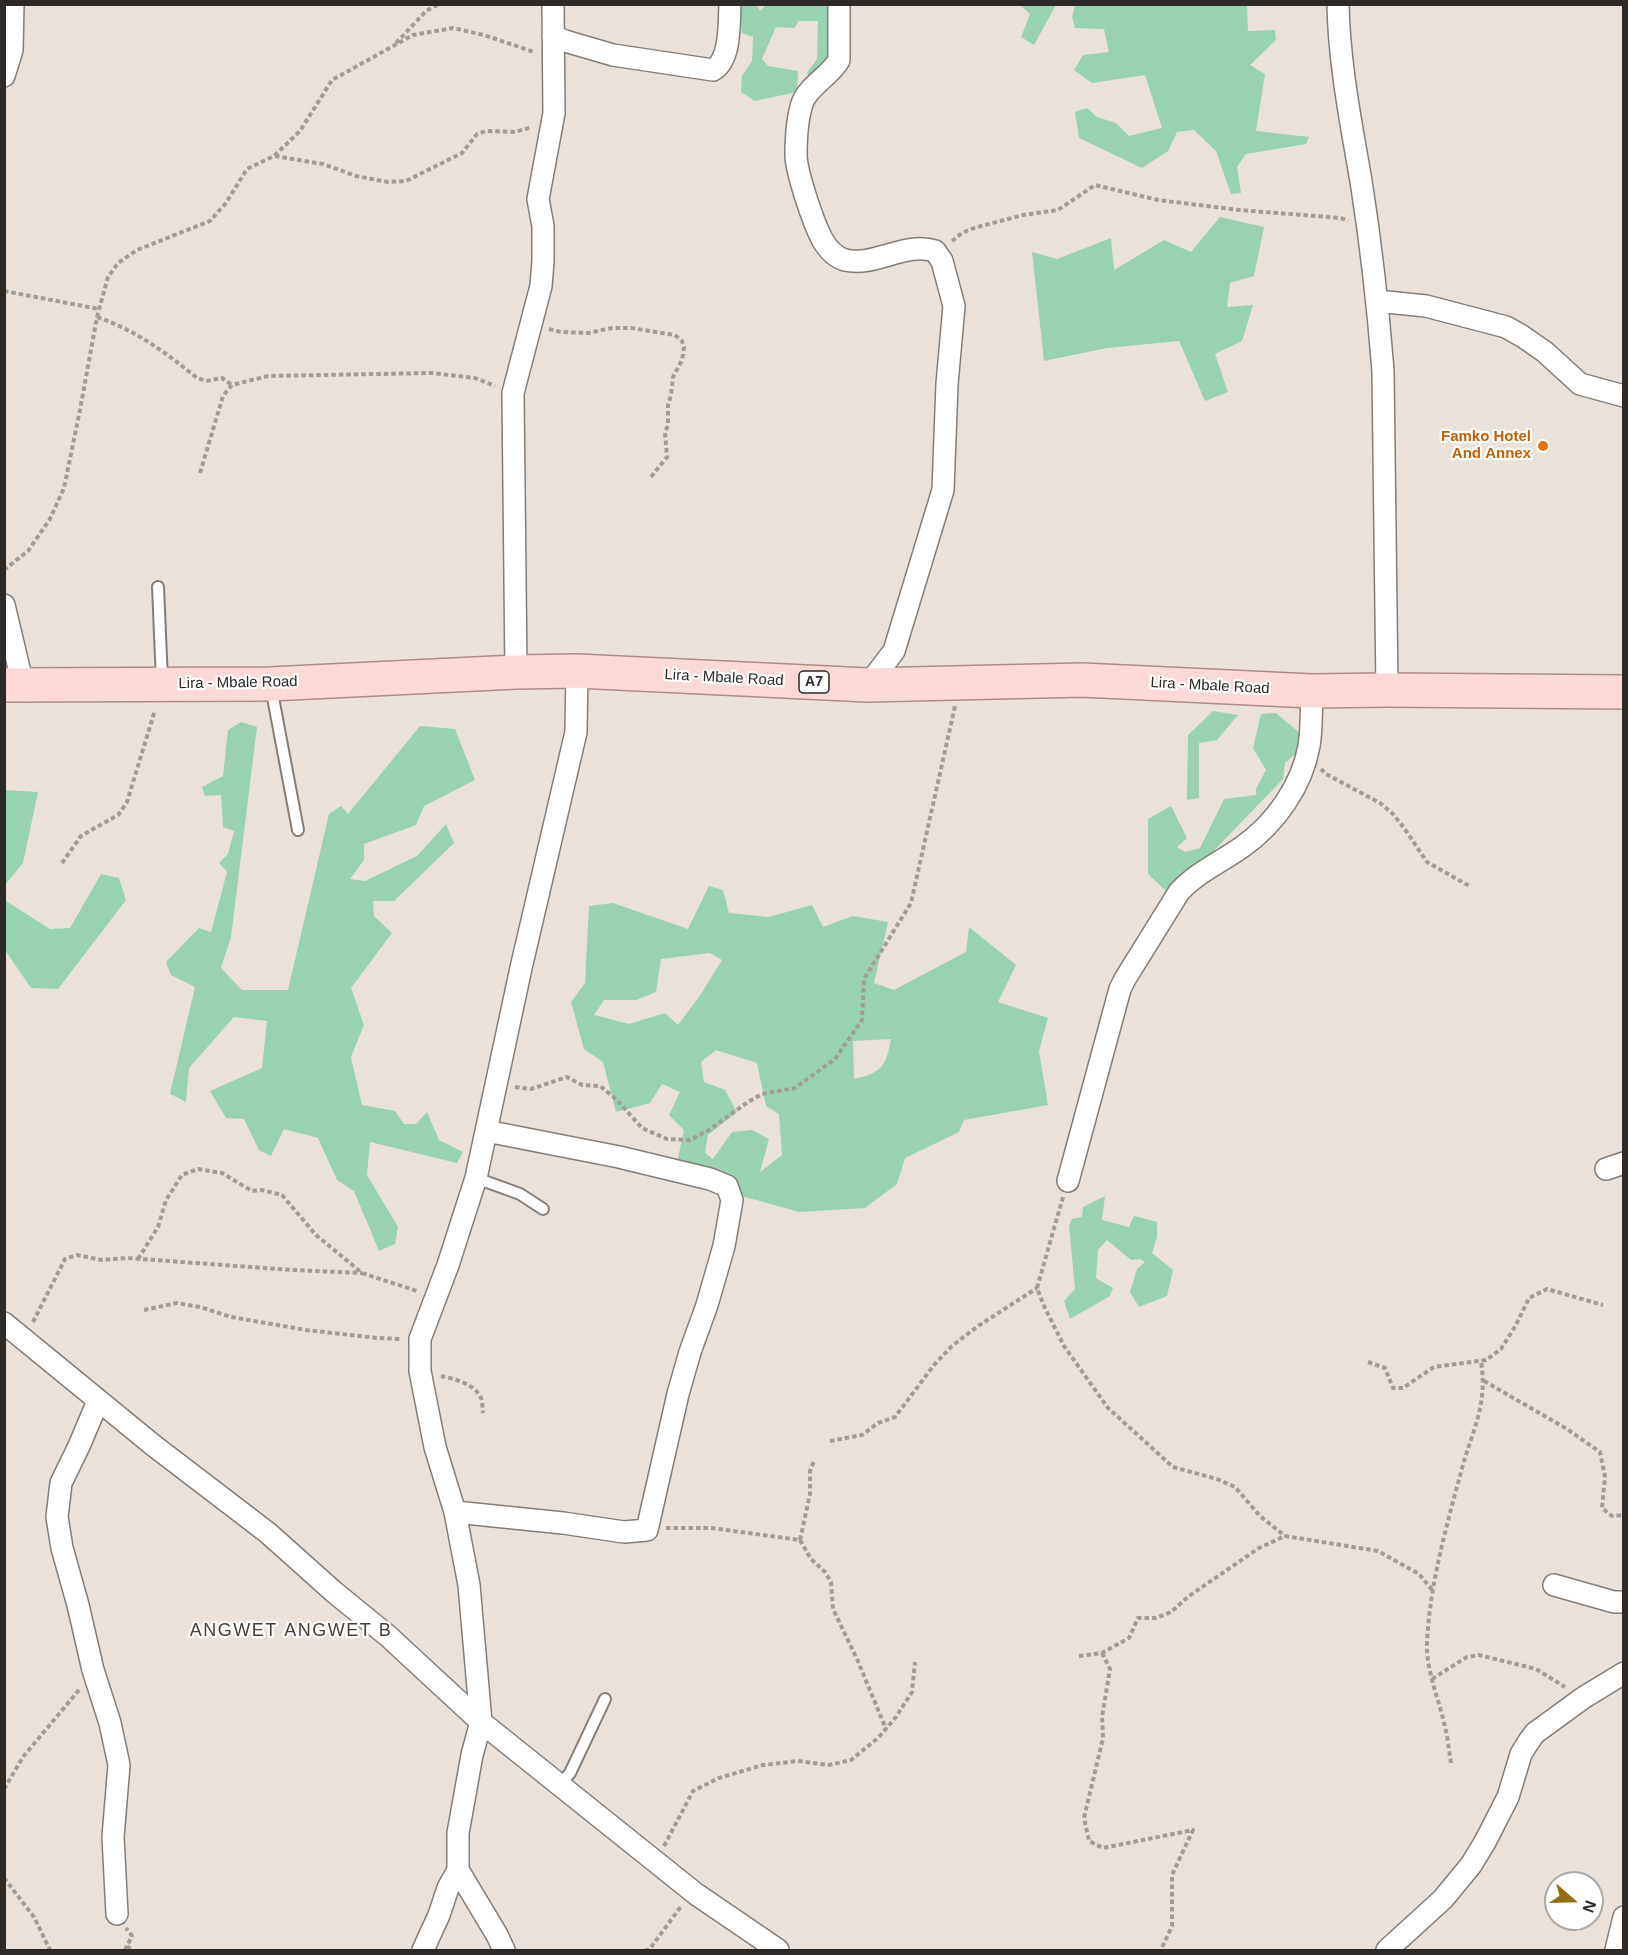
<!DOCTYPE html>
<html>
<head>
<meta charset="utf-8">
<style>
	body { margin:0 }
	#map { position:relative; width:1628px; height:1955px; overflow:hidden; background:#eae2da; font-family:Arial,sans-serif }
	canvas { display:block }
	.frame { position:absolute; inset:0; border:6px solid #2c2926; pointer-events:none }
	.north { position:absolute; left:1544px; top:1871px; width:60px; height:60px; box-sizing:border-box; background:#fff; border:2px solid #aba9a8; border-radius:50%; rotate:110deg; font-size:16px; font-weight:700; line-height:24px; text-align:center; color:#2c2926 }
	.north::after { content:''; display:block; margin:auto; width:21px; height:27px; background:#916e14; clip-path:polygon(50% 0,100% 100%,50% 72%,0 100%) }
</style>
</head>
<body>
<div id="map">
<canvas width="1628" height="1955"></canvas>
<div class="frame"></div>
<div class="north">N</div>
</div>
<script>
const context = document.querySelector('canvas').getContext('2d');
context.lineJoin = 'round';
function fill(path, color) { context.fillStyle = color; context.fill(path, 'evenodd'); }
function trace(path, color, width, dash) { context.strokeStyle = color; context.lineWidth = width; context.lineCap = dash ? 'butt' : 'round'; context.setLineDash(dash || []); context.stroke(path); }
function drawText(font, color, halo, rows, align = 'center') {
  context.font = font + ' Arial,sans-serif'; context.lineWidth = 4.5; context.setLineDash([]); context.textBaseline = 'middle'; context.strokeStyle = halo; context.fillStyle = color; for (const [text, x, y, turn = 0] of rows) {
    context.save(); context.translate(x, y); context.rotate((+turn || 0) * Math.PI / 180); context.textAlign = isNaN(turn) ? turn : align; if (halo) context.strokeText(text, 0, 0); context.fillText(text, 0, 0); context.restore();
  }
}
fill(new Path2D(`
	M 739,5 L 757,5 L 760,11 L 766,5 L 830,5 L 834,63 L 812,81 L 807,73 L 817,59 L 818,21 L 799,21 L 794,28 L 776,27 L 762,59 L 768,66 L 798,71 L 797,92 L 755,101 L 741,92 L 742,76 L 752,61 L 753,37 L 742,33 Z
	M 1020,5 L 1056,5 L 1034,45 L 1021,37 L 1030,14 Z
	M 1075,5 L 1247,5 L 1248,31 L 1275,30 L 1276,40 L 1250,65 L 1265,74 L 1256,131 L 1309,137 L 1306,144 L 1246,154 L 1237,167 L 1241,193 L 1231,194 L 1216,151 L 1194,130 L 1177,132 L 1168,151 L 1142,168 L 1079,138 L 1075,112 L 1087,108 L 1097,117 L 1116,123 L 1129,136 L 1162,128 L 1145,75 L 1092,83 L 1074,70 L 1083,55 L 1109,52 L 1104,29 L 1075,28 L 1072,17 Z
	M 1220,217 L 1264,227 L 1254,276 L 1230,283 L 1227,307 L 1253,305 L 1242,341 L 1215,354 L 1228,392 L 1205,401 L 1179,341 L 1107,348 L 1044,361 L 1032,252 L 1057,259 L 1111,238 L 1114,270 L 1164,240 L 1191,252 Z
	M 1213,711 L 1238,715 L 1217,740 L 1199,743 L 1199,798 L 1187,800 L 1188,735 Z
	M 1276,713 L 1302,735 L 1302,748 L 1285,763 L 1283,779 L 1199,866 L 1166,891 L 1148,874 L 1148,819 L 1171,806 L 1187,838 L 1177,847 L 1185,852 L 1200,848 L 1224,799 L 1256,795 L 1256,789 L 1266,770 L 1253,748 L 1261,714 Z
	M 241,722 L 257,727 L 231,937 L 221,968 L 242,990 L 288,990 L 329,814 L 341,806 L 348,814 L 420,726 L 455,729 L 475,780 L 424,806 L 416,825 L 364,844 L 364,860 L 350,879 L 365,881 L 417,856 L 446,824 L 454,843 L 394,901 L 373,901 L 374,916 L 392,933 L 351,988 L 364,1025 L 351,1057 L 362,1105 L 395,1111 L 404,1124 L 416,1124 L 427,1112 L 439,1140 L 463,1152 L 457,1163 L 370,1142 L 367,1175 L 398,1227 L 395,1244 L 379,1251 L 354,1191 L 337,1180 L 318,1138 L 284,1129 L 271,1156 L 259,1150 L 244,1119 L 226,1118 L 210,1091 L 262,1068 L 267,1021 L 234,1017 L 189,1068 L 186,1102 L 170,1094 L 195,987 L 171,975 L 166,962 L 199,928 L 211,932 L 227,872 L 219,863 L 228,854 L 234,831 L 223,827 L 221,795 L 205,796 L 202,787 L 223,776 L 228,730 Z
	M 5,790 L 38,792 L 23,863 L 5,885 Z
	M 101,874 L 119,878 L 126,900 L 58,989 L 31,988 L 5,950 L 5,898 L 6,901 L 50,929 L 70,928 Z
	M 709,886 L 723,890 L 729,913 L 769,917 L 812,905 L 823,927 L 853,916 L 888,922 L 874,983 L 894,990 L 966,952 L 969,927 L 1016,965 L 998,1002 L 1048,1018 L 1039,1051 L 1048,1105 L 964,1120 L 959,1132 L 905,1158 L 897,1184 L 865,1208 L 799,1212 L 674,1177 L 684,1130 L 669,1115 L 680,1092 L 662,1084 L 650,1103 L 616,1112 L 603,1062 L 584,1049 L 571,1002 L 585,983 L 589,906 L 613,903 L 688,929 ZM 710,953 L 722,960 L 701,994 L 678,1025 L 665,1013 L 629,1024 L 594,1015 L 604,1000 L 636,1000 L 656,992 L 661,959 ZM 891,1039 C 886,1066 882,1073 854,1079 L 853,1041 ZM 716,1050 L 757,1063 L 766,1106 L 779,1114 L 782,1155 L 760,1172 L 769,1139 L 752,1130 L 732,1132 L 713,1159 L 705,1153 L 708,1135 L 737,1112 L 725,1090 L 704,1082 L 701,1062 Z
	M 1105,1196 L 1102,1220 L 1129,1227 L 1134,1216 L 1157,1222 L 1157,1237 L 1152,1253 L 1173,1270 L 1167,1296 L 1139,1307 L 1130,1292 L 1137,1269 L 1145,1262 L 1140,1259 L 1131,1260 L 1107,1240 L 1098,1250 L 1096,1278 L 1113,1288 L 1110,1296 L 1070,1319 L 1064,1301 L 1075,1289 L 1069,1226 L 1072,1219 L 1082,1217 L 1083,1207 Z`), '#98d2b0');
const lane = new Path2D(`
	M 158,587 L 162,681
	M 271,687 L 298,830
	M 476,1178 L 520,1194 L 543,1209
	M 561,1784 L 570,1773 L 605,1699`);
const street = new Path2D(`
	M 839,4 L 839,60 C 830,76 810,85 803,101 C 797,117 796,139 796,156 C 797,174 813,222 822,239 C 827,248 835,257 845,260 C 876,267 905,241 935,251 L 942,261 L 954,306 L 947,384 L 943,490 L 894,651 L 868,685
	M 1338,4 C 1339,63 1351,123 1361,181 C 1371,244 1378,307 1383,371 L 1387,690
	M 553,36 L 565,41 L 613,55 L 713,70 C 731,60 729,23 730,4
	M 4,76 L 12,50 L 13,4
	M 1377,301 L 1426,306 L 1506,327 L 1522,336 L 1545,352 L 1580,384 L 1624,396
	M 4,605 L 23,685
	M 516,672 L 513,393 L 541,286 L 543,261 L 543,226 L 538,199 L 554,113 L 553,4
	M 1606,1169 L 1624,1163
	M 1068,1181 L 1120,989 L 1125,979 L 1179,892 C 1196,873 1221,862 1242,847 C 1275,824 1302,786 1309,746 C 1312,729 1311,709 1312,691
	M 4,1323 L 153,1445 L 268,1533 L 334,1592 L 388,1636 L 481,1722 L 696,1894 L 778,1950
	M 98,1401 L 79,1446 L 61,1483 L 57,1517 L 62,1548 L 78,1605 L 93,1670 L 110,1723 L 119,1765 L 113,1837 L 117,1914
	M 455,1512 L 563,1523 L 624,1532 L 647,1530 L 678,1394 L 690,1352 L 707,1305 L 724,1246 L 732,1200 L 727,1186 L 710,1179 L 619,1157 L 486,1131
	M 1554,1585 L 1614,1602 L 1624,1602
	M 458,1870 L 497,1935 L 504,1950
	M 423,1950 L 439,1915 L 448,1888 L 458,1870 L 458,1833 L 472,1755 L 481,1722 L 469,1585 L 455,1512 L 435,1447 L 420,1371 L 420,1339 L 448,1265 L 476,1178 L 521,968 L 576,732 L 577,671
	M 1387,1950 L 1443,1899 L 1471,1865 L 1485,1842 L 1508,1797 L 1521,1754 L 1529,1741 L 1535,1733 L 1583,1698 L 1624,1673
	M 1616,1950 L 1624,1917`);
const primary = new Path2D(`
	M 4,685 L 270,684 L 516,672 L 577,671 L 868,685 L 1082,680 L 1312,691 L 1387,690 L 1624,692`);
trace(lane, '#847d76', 14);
trace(street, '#847d76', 24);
trace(primary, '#af8b88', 36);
trace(new Path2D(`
	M 396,43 L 426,11 L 439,4
	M 275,156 L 323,164 L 356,176 L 388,182 L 406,181 L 462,153 L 477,134 L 486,131 L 515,132 L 532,127
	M 952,241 L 962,233 L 974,228 L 1023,215 L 1058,210 L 1095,185 L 1158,200 L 1239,210 L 1341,218 L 1348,221
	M 4,291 L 99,309
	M 97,317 C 137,331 165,352 197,378 L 206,381 L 222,378 L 232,385
	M 549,329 L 561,332 L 588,333 L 612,328 L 631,328 L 675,335 L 682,341 L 684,348 L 682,360 L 673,377 L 671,395 L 668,405 L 668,425 L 665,433 L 667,457 L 651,477
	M 200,473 L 223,396 L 232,385 L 268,376 L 432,373 L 475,378 L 495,386
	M 4,570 L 28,551 L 50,519 L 64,488 L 80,410 L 97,317 L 108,277 L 118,263 L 137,250 L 210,221 L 226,203 L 247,169 L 274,156 L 300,131 L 332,80 L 413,35 L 453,28 L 484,35 L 534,52
	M 1321,769 L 1326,774 L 1380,803 L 1393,814 L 1404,828 L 1427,862 L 1471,887
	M 62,863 L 81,836 L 118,815 L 127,802 L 155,710
	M 515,1087 L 531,1089 L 567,1077 L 582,1085 L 600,1086 L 616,1099 L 642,1128 L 667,1139 L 690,1140 L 709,1130 L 748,1102 L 762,1094 L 795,1088 L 835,1059 L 862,1020 L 864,979 L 911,903 L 955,706
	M 1063,1197 L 1037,1288 L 1044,1306 L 1064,1346 L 1108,1408 L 1173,1467 L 1217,1479 L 1235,1487 L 1260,1516 L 1285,1536
	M 138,1259 L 158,1227 L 166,1200 L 182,1175 L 198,1169 L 222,1173 L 252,1191 L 262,1190 L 282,1195 L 316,1235 L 362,1273 L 417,1291
	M 144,1310 L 177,1303 L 200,1307 L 231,1317 L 306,1330 L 377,1338 L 401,1339
	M 33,1322 L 65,1259 L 77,1255 L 102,1260 L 127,1258 L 292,1270 L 362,1273
	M 1368,1362 L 1385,1368 L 1393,1388 L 1403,1388 L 1434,1367 L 1486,1360 L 1501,1349 L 1516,1325 L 1529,1298 L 1547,1289 L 1603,1305
	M 441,1376 C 454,1379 474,1383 481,1398 C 483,1402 482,1408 483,1413
	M 1484,1381 L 1567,1429 L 1600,1452 L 1605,1477 L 1602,1508 L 1612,1516 L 1624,1515
	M 830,1441 L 862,1435 L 878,1423 L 895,1417 L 934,1365 L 952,1346 L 978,1326 L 1037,1288
	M 666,1528 L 711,1528 L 800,1540 L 810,1494 L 810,1471 L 814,1461
	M 800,1540 L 811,1559 L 825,1572 L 831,1582 L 833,1609 L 857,1659 L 886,1729
	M 1102,1653 L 1110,1669 L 1102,1717 L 1103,1738 L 1084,1818 L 1089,1841 L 1103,1848 L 1193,1830 L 1172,1875 L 1172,1926 L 1161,1950
	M 1079,1656 L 1102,1653 L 1129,1638 L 1138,1618 L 1156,1618 L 1171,1612 L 1189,1596 L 1259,1548 L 1285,1536 L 1378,1551 L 1419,1574 L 1433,1591
	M 1432,1679 L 1467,1657 L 1479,1655 L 1536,1669 L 1565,1687
	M 1451,1763 C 1449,1751 1448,1738 1445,1727 C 1439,1699 1426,1671 1427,1642 C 1430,1584 1446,1528 1461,1472 C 1472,1430 1488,1407 1481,1361
	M 4,1789 L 23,1757 L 79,1690
	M 664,1846 L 693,1791 L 719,1778 L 763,1765 L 798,1761 L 829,1765 L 851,1760 L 878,1738 L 896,1717 L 912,1692 L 915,1662
	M 4,1878 L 34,1917 L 50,1950
	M 127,1946 L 132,1950
	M 125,1950 L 132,1936 L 126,1928
	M 645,1950 L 649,1950 L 682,1905`), '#a29c96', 4, [4.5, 3]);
trace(lane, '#fff', 10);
trace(street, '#fff', 21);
trace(primary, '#fad9d7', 33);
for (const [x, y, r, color] of [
	[1543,446,6,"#e8710a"]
]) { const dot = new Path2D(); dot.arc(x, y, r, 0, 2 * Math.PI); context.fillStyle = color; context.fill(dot); trace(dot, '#fff', 2); }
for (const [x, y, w] of [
	[814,682,30]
]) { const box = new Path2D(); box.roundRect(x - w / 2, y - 11, w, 22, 4.5); context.fillStyle = '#fff'; context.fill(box); trace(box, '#2c2926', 1.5); }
drawText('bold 14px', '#2c2926', null, [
	["A7",814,682]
]);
drawText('bold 15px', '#c56008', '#fff', [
	["Famko Hotel",1531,437],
	["And Annex",1531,454]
], 'right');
drawText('15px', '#2c2926', '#fff', [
	["Lira - Mbale Road",724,678,3],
	["Lira - Mbale Road",238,683,-1],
	["Lira - Mbale Road",1210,686,3]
]);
context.letterSpacing = '1.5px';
drawText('18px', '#443e37', '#fff', [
	["ANGWET ANGWET B",291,1631]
]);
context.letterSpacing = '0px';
</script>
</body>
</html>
